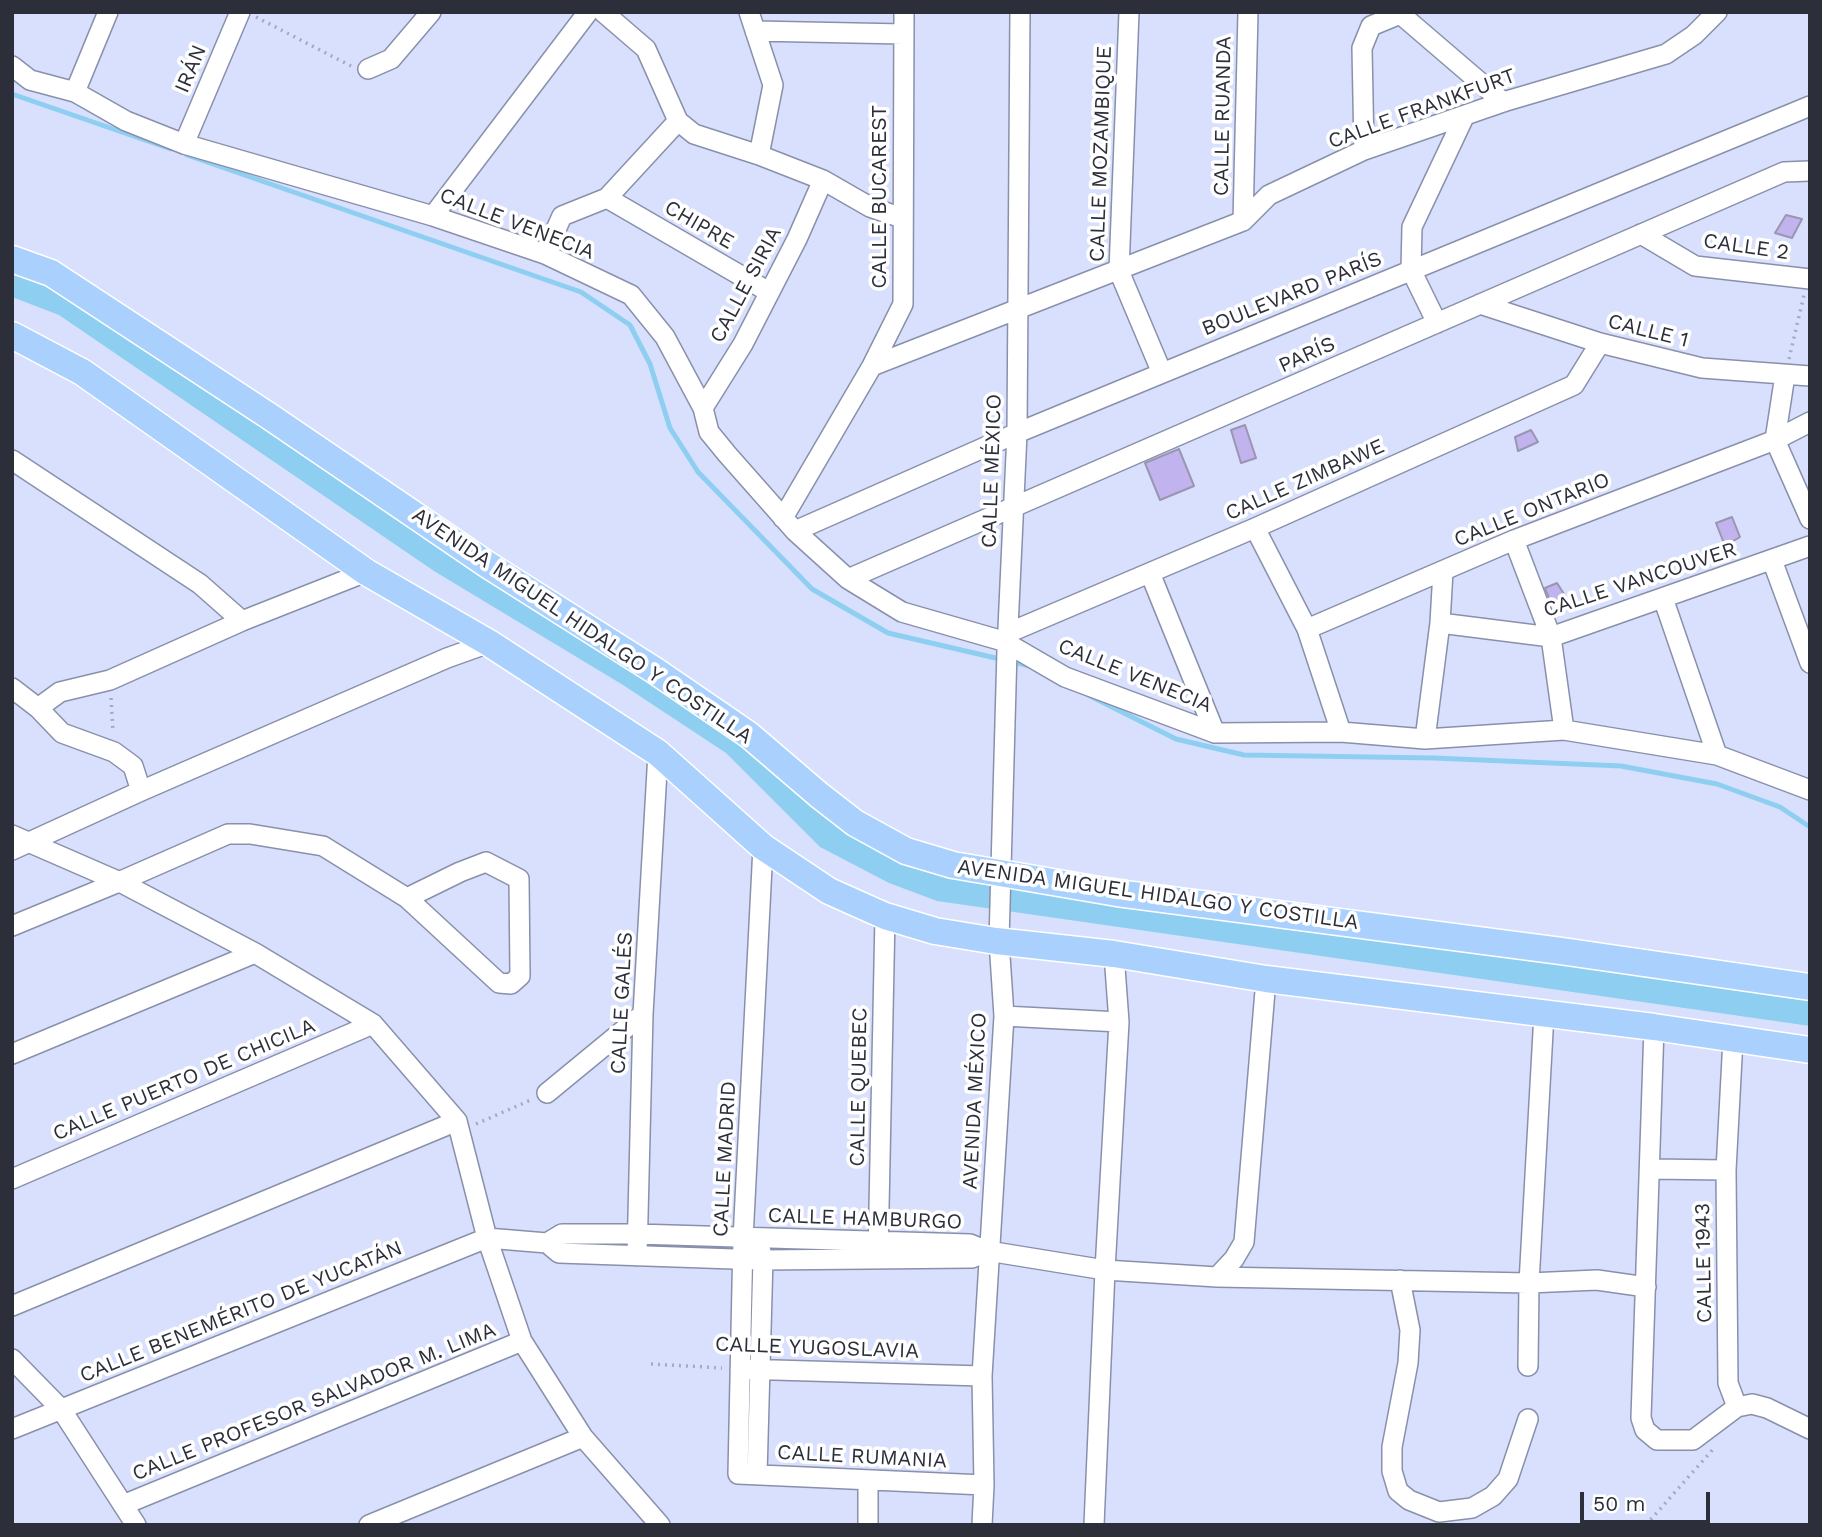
<!DOCTYPE html>
<html>
<head>
<meta charset="utf-8">
<style>
	body { margin:0 }
	#map { position:relative; width:1822px; height:1537px; overflow:hidden; background:#d9e0fd; font-family:"Work Sans",sans-serif }
	canvas { display:block }
	.frame { position:absolute; inset:0; border:14px solid #2c2f3a; pointer-events:none }
	.scale { position:absolute; left:1580px; top:1492px; width:130px; height:32px; box-sizing:border-box; border:4px solid #2c2f3a; border-top:0; padding-left:9px; font-size:21px; line-height:24px; white-space:nowrap; color:#2c2f3a; -webkit-text-stroke:5px #fff; paint-order:stroke }
</style>
</head>
<body>
<div id="map">
<canvas width="1822" height="1537"></canvas>
<div class="frame"></div>
<div class="scale">50 m</div>
</div>
<script>
const context = document.querySelector('canvas').getContext('2d');
context.lineJoin = 'round';
function fill(path, color) { context.fillStyle = color; context.fill(path, 'evenodd'); }
function trace(path, color, width, dash) { context.strokeStyle = color; context.lineWidth = width; context.lineCap = dash ? 'butt' : 'round'; context.setLineDash(dash || []); context.stroke(path); }
function drawText(font, color, halo, rows, align = 'center') {
  context.font = font + ' "Work Sans",sans-serif'; context.lineWidth = 7; context.setLineDash([]); context.textBaseline = 'middle'; context.strokeStyle = halo; context.fillStyle = color; for (const [text, x, y, turn = 0] of rows) {
    context.save(); context.translate(x, y); context.rotate((+turn || 0) * Math.PI / 180); context.textAlign = isNaN(turn) ? turn : align; if (halo) context.strokeText(text, 0, 0); context.fillText(text, 0, 0); context.restore();
  }
}
fill(new Path2D(`
	M 12,266 L 45,277 L 929,868 L 1810,1000 L 1810,1026 L 937,901 L 889,883 L 820,847 L 726,753 L 623,685 L 434,571 L 59,315 L 12,297 Z`), '#8ecff1');
trace(new Path2D(`
	M 12,94 L 171,149
	M 187,155 L 581,292 L 630,325 L 650,364 L 670,428 L 698,472 L 812,589 L 888,633 L 1030,666
	M 1086,694 L 1176,739 L 1244,755 L 1434,758 L 1621,766 L 1717,784 L 1780,807 L 1810,827`), '#8ecff1', 5);
const building = new Path2D(`
	M 1786,215 L 1802,219 L 1792,238 L 1775,233 Z
	M 1245,425 L 1256,458 L 1241,463 L 1231,430 Z
	M 1531,430 L 1538,442 L 1518,451 L 1515,437 Z
	M 1179,449 L 1194,486 L 1160,500 L 1145,463 Z
	M 1732,517 L 1740,537 L 1725,546 L 1716,523 Z
	M 1557,583 L 1566,597 L 1551,603 L 1545,588 Z`);
fill(building, '#c1b4ee');
trace(building, '#9b95b0', 2);
const minor = new Path2D(`
	M 603,12 L 646,49 L 678,121
	M 749,12 L 773,85 L 759,155 L 823,180 L 870,207 L 902,218
	M 1129,12 L 1119,271 L 1162,373
	M 1398,12 L 1503,102
	M 755,31 L 904,34
	M 12,66 L 30,80 L 75,92 L 126,121 L 184,144 L 433,216 L 545,254 L 631,295 L 665,337 L 703,408 L 709,432 L 727,454 L 795,531 L 848,579 L 902,612 L 1003,641 L 1065,677 L 1215,733 L 1341,732 L 1425,739 L 1564,730 L 1717,755 L 1810,790
	M 368,69 L 391,59 L 431,12
	M 75,92 L 108,12
	M 678,121 L 694,134 L 759,155
	M 184,144 L 240,12
	M 1364,150 L 1362,48 L 1371,26 L 1405,12
	M 607,198 L 769,292
	M 433,216 L 588,12
	M 1243,221 L 1248,12
	M 1641,234 L 1695,266 L 1810,279
	M 545,254 L 562,216 L 607,198 L 678,121
	M 1480,304 L 1600,343 L 1702,368 L 1810,376
	M 1437,323 L 1411,270 L 1412,227 L 1464,117
	M 872,366 L 1243,221 L 1269,195 L 1364,150 L 1503,102 L 1666,54 L 1694,35 L 1717,12
	M 703,408 L 743,344 L 797,239 L 823,180
	M 1775,440 L 1810,519
	M 1775,440 L 1785,375
	M 12,460 L 200,584 L 242,621
	M 783,518 L 872,366 L 903,304 L 904,12
	M 1255,528 L 1307,629 L 1341,732
	M 795,531 L 1017,433 L 1810,106
	M 1514,540 L 1551,637 L 1564,730
	M 1772,560 L 1810,663
	M 1150,573 L 1215,733
	M 848,579 L 1784,172 L 1810,171
	M 1663,598 L 1717,755
	M 1440,623 L 1551,637 L 1810,546
	M 1307,629 L 1514,540 L 1775,440 L 1810,422
	M 1008,633 L 1255,528 L 1574,385 L 1600,343
	M 12,688 L 38,708 L 62,733 L 114,752 L 133,766 L 141,791
	M 38,708 L 60,692 L 110,680 L 242,621 L 366,572
	M 1425,739 L 1440,623 L 1443,571
	M 12,835 L 120,882 L 255,953 L 373,1024 L 457,1121 L 487,1238 L 522,1341 L 583,1437 L 660,1525
	M 763,847 L 743,1239 L 738,1474 L 984,1485
	M 12,850 L 141,791 L 447,658 L 489,643
	M 12,926 L 114,884 L 228,834 L 250,834 L 323,846 L 407,898 L 499,983 L 511,984 L 520,976 L 519,879 L 486,862 L 460,872 L 407,898
	M 1004,1016 L 1119,1022
	M 1654,1027 L 1641,1418 L 1645,1430 L 1657,1440 L 1693,1440 L 1737,1407 L 1752,1404 L 1767,1408 L 1810,1429
	M 1733,1039 L 1726,1170 L 1728,1383 L 1737,1407
	M 12,1054 L 255,953
	M 547,1093 L 643,1014
	M 1651,1169 L 1726,1170
	M 12,1179 L 373,1024
	M 547,1243 L 559,1253 L 763,1260 L 972,1258 L 988,1251
	M 637,1256 L 643,1014 L 658,753
	M 878,1256 L 885,916
	M 1217,1277 L 1234,1259 L 1244,1242 L 1266,979
	M 1400,1280 L 1410,1330 L 1408,1363 L 1392,1447 L 1392,1471 L 1398,1491 L 1409,1500 L 1439,1512 L 1472,1508 L 1493,1496 L 1508,1479 L 1528,1419
	M 12,1306 L 457,1121
	M 12,1359 L 61,1409 L 136,1525
	M 1528,1366 L 1529,1283 L 1544,1014
	M 740,1369 L 982,1376
	M 12,1429 L 487,1238 L 547,1243 L 562,1234 L 637,1234 L 970,1244 L 988,1251 L 1105,1270 L 1217,1277 L 1529,1283 L 1597,1280 L 1646,1287
	M 757,1475 L 763,1258 L 760,1249
	M 123,1505 L 522,1341
	M 369,1525 L 583,1437
	M 868,1525 L 868,1480
	M 982,1525 L 984,1485 L 982,1376 L 1004,1016 L 999,941 L 1007,650 L 1017,433 L 1020,12
	M 1094,1525 L 1105,1270 L 1119,1022 L 1114,954`);
const major = new Path2D(`
	M 12,259 L 51,273 L 269,416 L 488,565 L 654,670 L 749,735 L 819,795 L 855,823 L 906,851 L 953,865 L 1117,893 L 1561,951 L 1810,987
	M 12,335 L 82,372 L 366,572 L 489,643 L 658,753 L 763,847 L 829,891 L 885,916 L 935,931 L 996,941 L 1114,954 L 1266,979 L 1654,1027 L 1810,1050`);
trace(minor, '#8990ab', 22);
trace(major, '#fff', 29);
trace(new Path2D(`
	M 256,17 L 351,66
	M 1789,359 L 1804,295
	M 111,698 L 113,732
	M 476,1124 L 533,1099
	M 651,1364 L 722,1368
	M 1646,1525 L 1714,1448`), '#a5aac2', 3.5, [2, 5]);
trace(minor, '#fff', 19);
trace(major, '#aad1fe', 26);
drawText('21px', '#2c2f3a', '#fff', [
	["IRÁN",191,69,-67],
	["CALLE FRANKFURT",1422,109,-20],
	["CALLE RUANDA",1223,116,-89],
	["CALLE MOZAMBIQUE",1101,154,-88],
	["CALLE BUCAREST",880,197,-90],
	["CALLE VENECIA",517,224,21],
	["CHIPRE",699,225,30],
	["CALLE 2",1746,247,8],
	["CALLE SIRIA",746,285,-62],
	["BOULEVARD PARÍS",1292,294,-22],
	["CALLE 1",1648,331,14],
	["PARÍS",1307,355,-24],
	["CALLE MÉXICO",992,471,-88],
	["CALLE ZIMBAWE",1305,480,-24],
	["CALLE ONTARIO",1532,510,-22],
	["CALLE VANCOUVER",1640,580,-18],
	["AVENIDA MIGUEL HIDALGO Y COSTILLA",582,626,34],
	["CALLE VENECIA",1135,676,22],
	["AVENIDA MIGUEL HIDALGO Y COSTILLA",1158,895,8],
	["CALLE GALÉS",622,1003,-87],
	["CALLE PUERTO DE CHICILA",184,1080,-23],
	["CALLE QUEBEC",859,1087,-89],
	["AVENIDA MÉXICO",975,1101,-87],
	["CALLE MADRID",725,1159,-87],
	["CALLE HAMBURGO",865,1219,2],
	["CALLE 1943",1704,1263,-91],
	["CALLE BENEMÉRITO DE YUCATÁN",241,1312,-22],
	["CALLE YUGOSLAVIA",817,1348,2],
	["CALLE PROFESOR SALVADOR M. LIMA",314,1402,-22],
	["CALLE RUMANIA",862,1457,3]
]);
</script>
</body>
</html>
